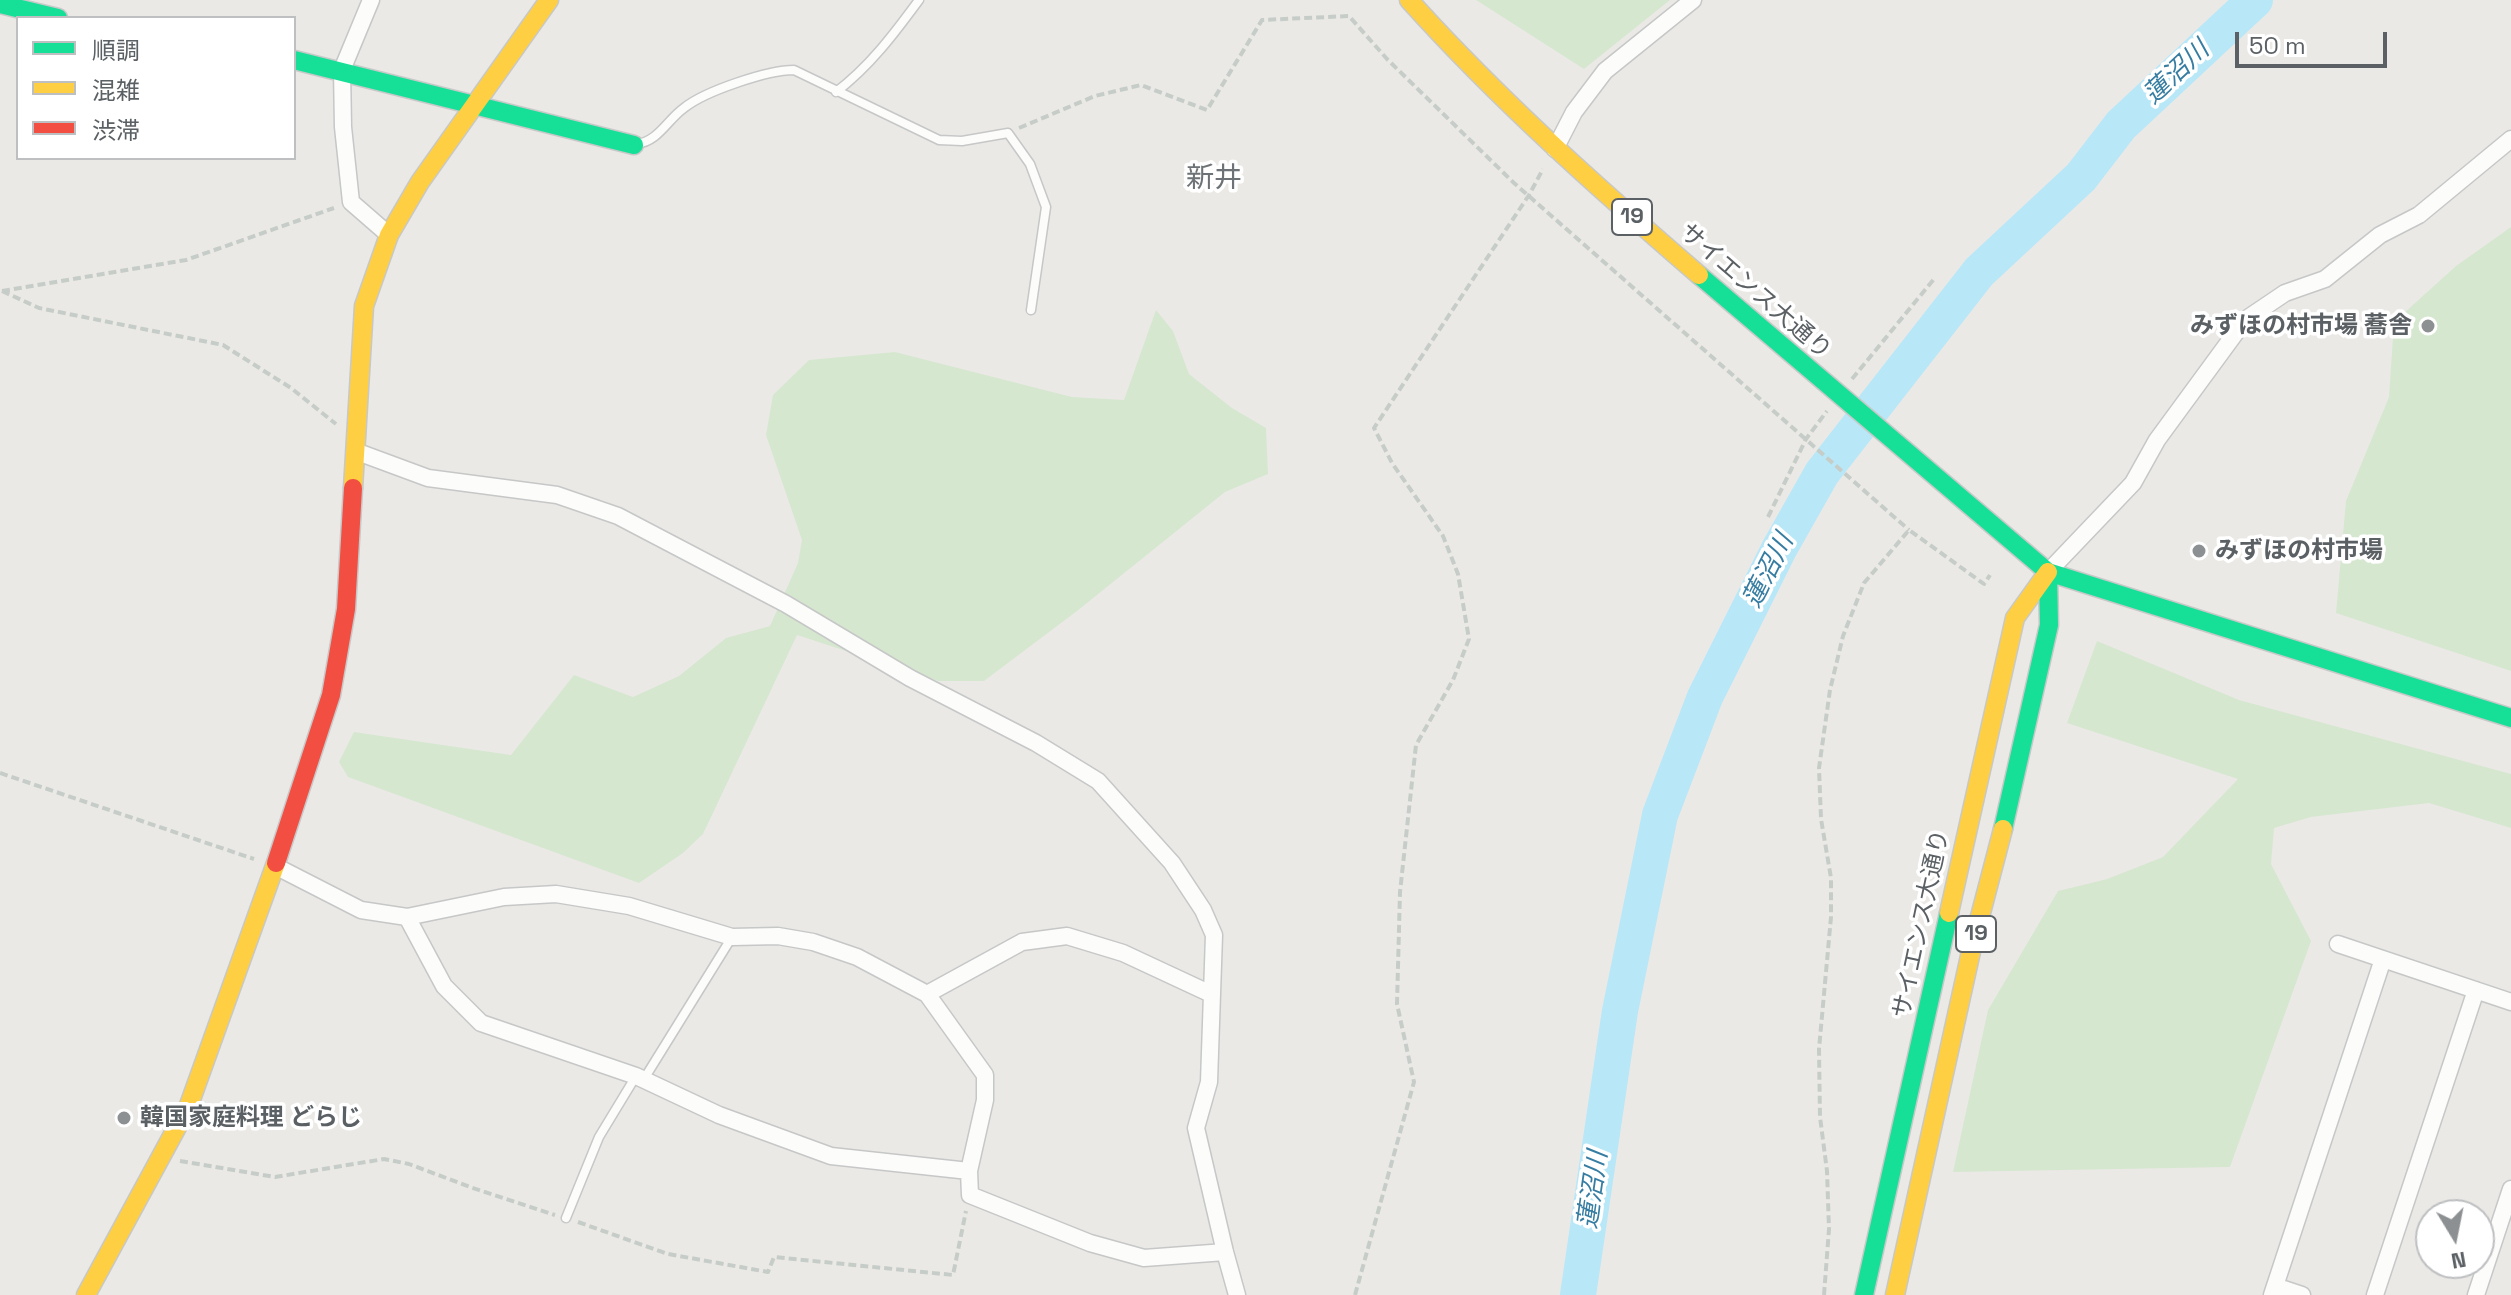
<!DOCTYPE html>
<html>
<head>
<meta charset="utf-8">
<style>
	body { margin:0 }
	#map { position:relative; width:2511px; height:1295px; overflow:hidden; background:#ebe9e6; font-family:"Space Grotesk","Noto Sans JP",sans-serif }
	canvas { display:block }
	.legend { position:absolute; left:16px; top:16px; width:280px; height:144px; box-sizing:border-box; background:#fff; border:2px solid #bdbfc1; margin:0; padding:10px 14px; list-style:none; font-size:24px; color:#5b6064 }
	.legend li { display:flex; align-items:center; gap:16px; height:40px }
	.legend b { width:40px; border:2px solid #bdbfc1 }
	.north { position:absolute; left:2415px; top:1199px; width:80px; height:80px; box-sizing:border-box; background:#fff; border:2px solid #bdbfc1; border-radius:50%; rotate:170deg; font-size:22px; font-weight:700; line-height:32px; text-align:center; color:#5b6064 }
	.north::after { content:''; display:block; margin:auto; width:28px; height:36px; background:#8d9092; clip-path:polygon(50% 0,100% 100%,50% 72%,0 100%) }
	.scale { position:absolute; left:2235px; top:32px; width:152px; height:36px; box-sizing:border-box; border:4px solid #5b6064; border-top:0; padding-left:10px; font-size:24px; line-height:28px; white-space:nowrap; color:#5b6064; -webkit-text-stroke:6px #fff; paint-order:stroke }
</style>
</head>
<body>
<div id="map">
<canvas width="2511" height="1295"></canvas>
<ul class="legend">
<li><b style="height:10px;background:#16e098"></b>順調</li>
<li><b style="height:10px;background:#ffcf43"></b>混雑</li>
<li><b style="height:10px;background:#f24e42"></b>渋滞</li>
</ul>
<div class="north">N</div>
<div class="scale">50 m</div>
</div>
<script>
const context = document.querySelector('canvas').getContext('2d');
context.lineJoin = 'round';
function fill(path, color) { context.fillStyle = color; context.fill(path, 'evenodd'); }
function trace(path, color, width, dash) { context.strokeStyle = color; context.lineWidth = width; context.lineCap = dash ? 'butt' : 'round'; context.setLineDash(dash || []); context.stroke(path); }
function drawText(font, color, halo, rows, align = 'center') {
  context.font = font + ' "Space Grotesk","Noto Sans JP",sans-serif'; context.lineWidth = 7; context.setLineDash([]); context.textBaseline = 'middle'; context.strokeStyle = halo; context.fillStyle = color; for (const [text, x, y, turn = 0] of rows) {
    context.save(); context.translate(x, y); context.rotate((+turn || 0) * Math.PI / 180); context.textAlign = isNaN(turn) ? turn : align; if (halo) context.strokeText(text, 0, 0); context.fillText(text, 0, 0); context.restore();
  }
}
fill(new Path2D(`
	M 1476,0 L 1670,0 L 1584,69 Z
	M 2511,227 L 2511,671 L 2336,613 L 2346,501 L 2389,397 L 2394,322 L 2456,266 Z
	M 1156,310 L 1173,331 L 1189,374 L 1232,408 L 1266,428 L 1268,474 L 1225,492 L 1077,611 L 984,681 L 938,681 L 797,635 L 703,834 L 683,853 L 639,883 L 348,777 L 339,762 L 354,732 L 511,755 L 574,675 L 633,697 L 679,676 L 726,638 L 770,626 L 798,563 L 802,540 L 766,435 L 773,395 L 809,360 L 895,352 L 1072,397 L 1124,400 Z
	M 2097,641 L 2239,700 L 2511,774 L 2511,828 L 2429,803 L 2311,817 L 2274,828 L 2271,864 L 2311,941 L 2230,1167 L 1953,1172 L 1988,1010 L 2058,891 L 2107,879 L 2163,857 L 2238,779 L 2067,723 Z`), '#d6e7d0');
trace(new Path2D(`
	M 1578,1295 L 1620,1011 L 1660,815 L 1705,697 L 1779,549 L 1822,473 L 1979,272 L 2081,177 L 2121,125 L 2255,0`), '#b8e7f8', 36);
const lane = new Path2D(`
	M 836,92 C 870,66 894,34 919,0
	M 636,144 C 658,142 667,120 684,108 C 705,91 768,70 794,70 L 939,140 L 962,141 L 1008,133 L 1030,164 L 1046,207 L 1031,310
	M 644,1079 L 732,937
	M 566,1218 L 599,1137 L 636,1076`);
const street = new Path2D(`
	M 371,0 L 342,70 L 343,127 L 351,202 L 389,235
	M 1555,149 L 1574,112 L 1605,71 L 1693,0
	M 355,451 L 428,478 L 557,495 L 618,516 L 786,604 L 910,678 L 1036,743 L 1098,781 L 1172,863 L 1203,910 L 1214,935 L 1209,1082 L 1196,1128 L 1225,1252 L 1237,1295
	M 2048,572 L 2133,483 L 2157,440 L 2245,320 L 2285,293 L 2325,279 L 2380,235 L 2419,215 L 2511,139
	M 275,866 L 361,910 L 407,917 L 504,897 L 556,894 L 629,906 L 732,937 L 778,936 L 813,942 L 857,957 L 927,994 L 1022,942 L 1067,936 L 1123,953 L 1211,994
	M 407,917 L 444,986 L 481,1023 L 636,1076 L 719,1115 L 831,1156 L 969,1171
	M 2338,944 L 2511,1002
	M 927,994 L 985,1075 L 985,1100 L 969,1171 L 970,1195 L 1090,1243 L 1144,1258 L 1225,1252
	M 2275,1286 L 2302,1295
	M 2272,1295 L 2383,959
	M 2375,1295 L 2476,990
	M 2476,1295 L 2511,1189`);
const fast = new Path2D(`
	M 0,4 L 58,18
	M 294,60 L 634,145
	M 1699,275 L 2048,572 L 2049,625 L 2003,829
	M 2048,572 L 2511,718
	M 1864,1295 L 1949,913`);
const slow = new Path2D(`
	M 1409,0 C 1499,100 1598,188 1699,275
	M 353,488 L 364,306 L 389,235 L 420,182 L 549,0
	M 1949,913 L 2015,618 L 2048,572
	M 86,1295 L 189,1105 L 276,863
	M 1895,1295 L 1972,947 L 2003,829`);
const jam = new Path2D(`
	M 276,863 L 331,695 L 346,609 L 353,488`);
trace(lane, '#c6c7c7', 11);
trace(street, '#c6c7c7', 19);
trace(fast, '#c7c8c8', 21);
trace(slow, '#c7c8c8', 21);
trace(jam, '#c7c8c8', 21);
trace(new Path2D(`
	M 1019,128 L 1095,96 L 1141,85 L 1207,110 L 1262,20 L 1349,16 L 1387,59 L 1514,183 L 1909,530
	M 2,291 L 39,308 L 223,345 L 291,388 L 336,424
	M 2,291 L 186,260 L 334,208
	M 1852,379 L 1934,279
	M 1768,517 L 1806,439 L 1827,411
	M 0,773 L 254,859
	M 180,1161 L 275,1177 L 384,1159 L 409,1164 L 470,1187 L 555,1215
	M 578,1222 L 668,1254 L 768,1272 L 774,1257 L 953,1275 L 966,1211
	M 1355,1295 L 1414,1082 L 1397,1004 L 1400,892 L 1416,745 L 1453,680 L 1469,639 L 1458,574 L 1443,536 L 1392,463 L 1374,428 L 1529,195 L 1543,169
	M 1824,1295 L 1829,1229 L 1827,1171 L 1820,1117 L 1819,1049 L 1831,917 L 1831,878 L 1821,819 L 1819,768 L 1830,690 L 1843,636 L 1864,583 L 1909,530 L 1984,584 L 1990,575`), '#c6cdc8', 4, [8, 4]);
trace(lane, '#fcfcfb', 8);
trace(street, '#fcfcfb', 16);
trace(fast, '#16e098', 18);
trace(slow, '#ffcf43', 18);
trace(jam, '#f24e42', 18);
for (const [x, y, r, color] of [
	[2428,326,8,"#8d9092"],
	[2199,551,8,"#8d9092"],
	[124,1118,8,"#8d9092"]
]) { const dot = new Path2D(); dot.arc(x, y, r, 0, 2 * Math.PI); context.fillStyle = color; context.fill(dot); trace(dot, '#fff', 3); }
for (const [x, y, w] of [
	[1632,217,40],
	[1976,934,40]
]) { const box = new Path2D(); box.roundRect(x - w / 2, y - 18, w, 36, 6); context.fillStyle = '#fff'; context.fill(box); trace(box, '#5b6064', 2); }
drawText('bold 22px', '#5b6064', null, [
	["19",1632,217],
	["19",1976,934]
]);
drawText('24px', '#5b6064', '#fff', [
	["サイエンス大通り",1755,292,41],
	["サイエンス大通り",1922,924,-78]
]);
drawText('bold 24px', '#5b6064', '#fff', [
	["みずほの村市場 蕎舎",2412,326,"right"],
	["みずほの村市場",2215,551],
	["韓国家庭料理 どらじ",140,1118]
], 'left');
drawText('italic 26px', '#377da2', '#fff', [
	["蓮沼川",2177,73,-43],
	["蓮沼川",1769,571,-63],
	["蓮沼川",1594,1190,-82]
]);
drawText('28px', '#6c7276', '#fff', [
	["新井",1214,179]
]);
</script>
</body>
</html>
